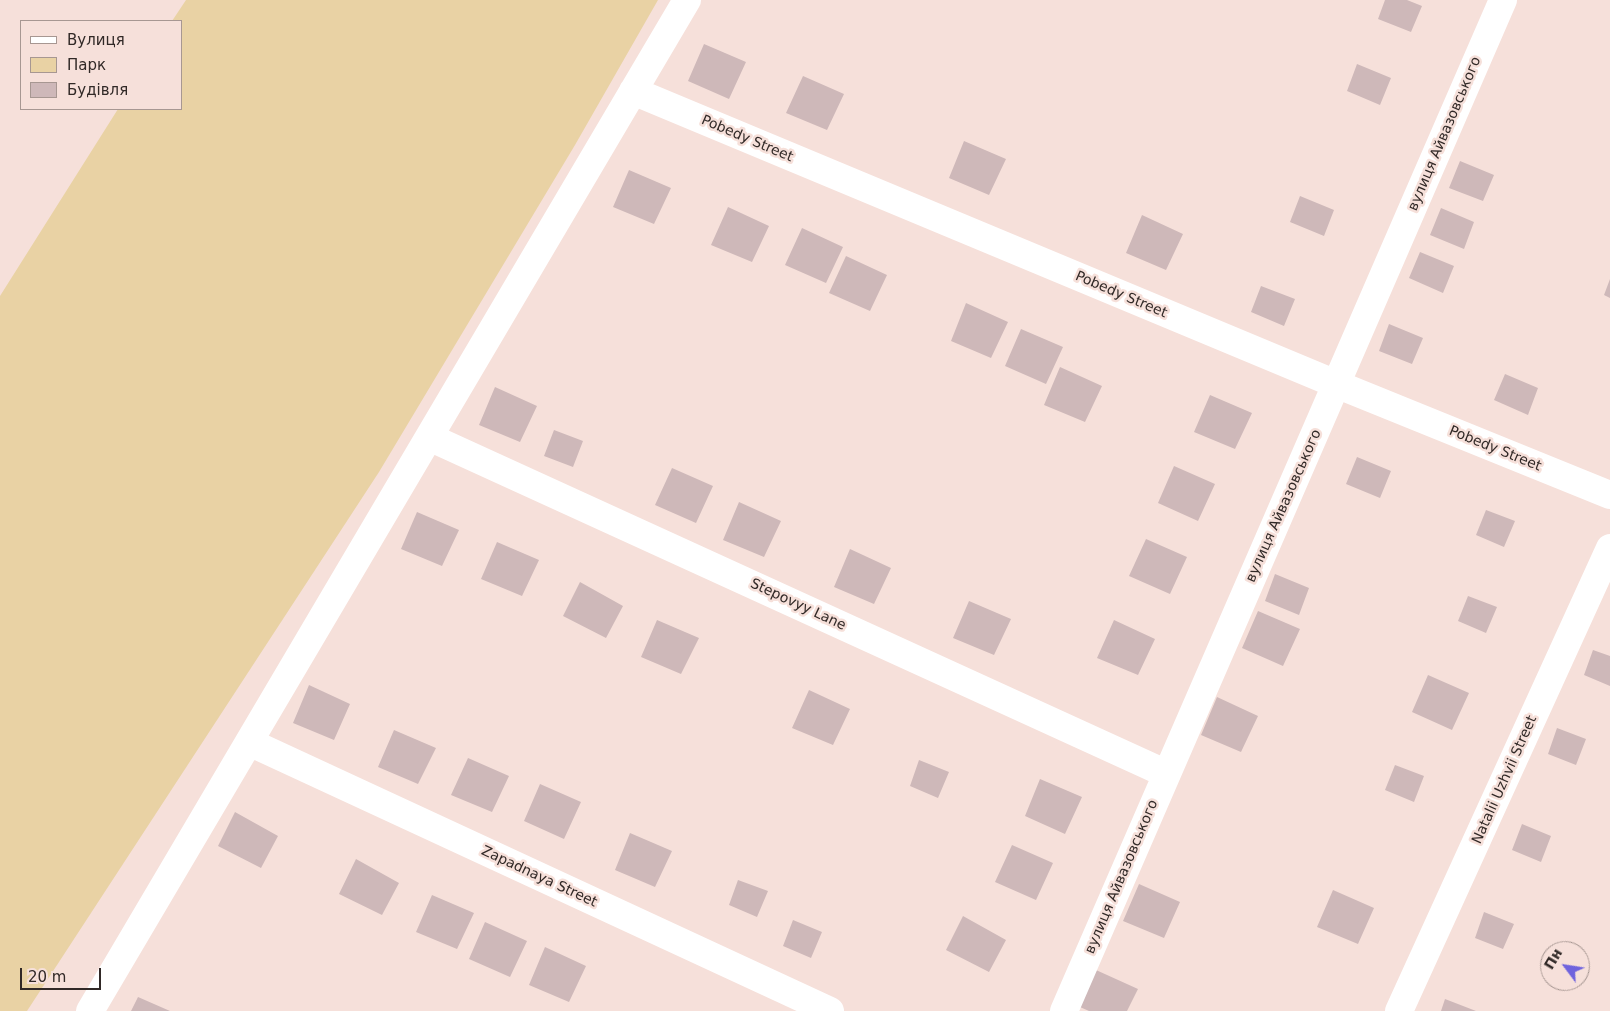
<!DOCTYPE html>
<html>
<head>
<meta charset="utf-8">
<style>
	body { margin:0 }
	#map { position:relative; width:1610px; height:1011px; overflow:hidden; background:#f6e0da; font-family:"DejaVu Sans",sans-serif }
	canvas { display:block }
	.legend { position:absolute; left:20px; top:20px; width:162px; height:90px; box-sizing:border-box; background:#f6e0da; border:1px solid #a79792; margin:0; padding:6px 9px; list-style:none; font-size:15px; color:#312927 }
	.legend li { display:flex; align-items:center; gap:10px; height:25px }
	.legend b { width:25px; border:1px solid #a79792 }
	.north { position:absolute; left:1540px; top:941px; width:50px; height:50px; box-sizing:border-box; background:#f6e0da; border:1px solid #a79792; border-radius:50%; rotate:301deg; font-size:14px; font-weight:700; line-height:20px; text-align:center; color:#312927 }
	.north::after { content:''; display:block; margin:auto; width:18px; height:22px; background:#6f63dd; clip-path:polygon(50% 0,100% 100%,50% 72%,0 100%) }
	.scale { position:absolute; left:20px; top:968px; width:81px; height:22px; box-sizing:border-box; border:2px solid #312927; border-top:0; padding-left:6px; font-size:15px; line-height:18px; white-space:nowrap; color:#312927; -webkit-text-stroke:4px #f6e0da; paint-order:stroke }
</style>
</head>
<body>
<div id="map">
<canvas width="1610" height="1011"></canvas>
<ul class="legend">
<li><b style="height:6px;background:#fff"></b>Вулиця</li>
<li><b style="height:14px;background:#e9d2a4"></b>Парк</li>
<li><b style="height:14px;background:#ceb8b9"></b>Будівля</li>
</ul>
<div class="north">Пн</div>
<div class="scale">20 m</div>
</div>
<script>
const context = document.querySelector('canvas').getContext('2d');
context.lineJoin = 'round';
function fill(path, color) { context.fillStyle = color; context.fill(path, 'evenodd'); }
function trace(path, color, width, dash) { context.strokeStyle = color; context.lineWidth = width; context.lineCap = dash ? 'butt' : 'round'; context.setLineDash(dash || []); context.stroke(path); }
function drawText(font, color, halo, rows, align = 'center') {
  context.font = font + ' "DejaVu Sans",sans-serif'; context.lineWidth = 5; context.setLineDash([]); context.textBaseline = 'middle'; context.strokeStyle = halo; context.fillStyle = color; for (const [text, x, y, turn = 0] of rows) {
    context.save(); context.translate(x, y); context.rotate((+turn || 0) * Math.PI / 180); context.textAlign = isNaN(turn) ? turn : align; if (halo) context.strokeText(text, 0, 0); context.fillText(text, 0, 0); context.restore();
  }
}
fill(new Path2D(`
	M 186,0 L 658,0 L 575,145 L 379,472 L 27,1011 L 0,1011 L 0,296 L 118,109 L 181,109 L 181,21 L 172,21 Z`), '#e9d2a4');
fill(new Path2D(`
	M 1385,0 L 1407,0 L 1422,6 L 1411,32 L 1378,19 Z
	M 704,44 L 746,62 L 729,99 L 688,81 Z
	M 1357,64 L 1391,78 L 1380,105 L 1347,91 Z
	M 803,76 L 844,94 L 827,130 L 786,113 Z
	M 964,141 L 1006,159 L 989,195 L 949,178 Z
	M 1460,161 L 1494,175 L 1483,201 L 1449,188 Z
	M 629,170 L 671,188 L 654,224 L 613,207 Z
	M 1300,196 L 1334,210 L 1324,236 L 1290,222 Z
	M 728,207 L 769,226 L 752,262 L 711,245 Z
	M 1441,208 L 1474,222 L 1464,249 L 1430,235 Z
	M 1142,215 L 1183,234 L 1166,270 L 1126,253 Z
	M 802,228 L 843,247 L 826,283 L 785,265 Z
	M 1420,252 L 1454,266 L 1443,293 L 1409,278 Z
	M 846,256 L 887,275 L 870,311 L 829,293 Z
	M 1610,279 L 1610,298 L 1604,295 Z
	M 1261,286 L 1295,299 L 1284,326 L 1251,312 Z
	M 966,303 L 1008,322 L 991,358 L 951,341 Z
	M 1389,324 L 1423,338 L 1412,364 L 1379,351 Z
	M 1021,329 L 1063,347 L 1046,384 L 1005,366 Z
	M 1060,367 L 1102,386 L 1085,422 L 1044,405 Z
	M 1505,374 L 1538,388 L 1528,415 L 1494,400 Z
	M 495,387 L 537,406 L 520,442 L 479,425 Z
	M 1210,395 L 1252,413 L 1235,449 L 1194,432 Z
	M 554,430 L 583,441 L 573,467 L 544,456 Z
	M 1357,457 L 1391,471 L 1380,498 L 1346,484 Z
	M 1174,466 L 1215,484 L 1198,521 L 1158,503 Z
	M 672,468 L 713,486 L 696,523 L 655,505 Z
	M 739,502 L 781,521 L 764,557 L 723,540 Z
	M 1486,510 L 1515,521 L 1504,547 L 1476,535 Z
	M 417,512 L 459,530 L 442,566 L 401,549 Z
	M 1146,539 L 1187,557 L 1170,594 L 1129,576 Z
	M 497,542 L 539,560 L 522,596 L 481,579 Z
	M 850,549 L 891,568 L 874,604 L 834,587 Z
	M 1275,574 L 1309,588 L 1299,615 L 1265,601 Z
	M 580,582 L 623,606 L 606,638 L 563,616 Z
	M 1468,596 L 1497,607 L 1486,633 L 1458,621 Z
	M 969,601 L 1011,619 L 994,655 L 953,638 Z
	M 1258,611 L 1300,629 L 1283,666 L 1242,648 Z
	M 657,620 L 699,638 L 681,674 L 641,657 Z
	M 1114,620 L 1155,639 L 1138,675 L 1097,658 Z
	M 1593,650 L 1610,656 L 1610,686 L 1584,675 Z
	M 1428,675 L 1469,693 L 1452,730 L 1412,712 Z
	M 309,685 L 350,704 L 334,740 L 293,723 Z
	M 809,690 L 850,709 L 833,745 L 792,728 Z
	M 1217,697 L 1258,716 L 1241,752 L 1201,735 Z
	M 1557,728 L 1586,739 L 1576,765 L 1548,754 Z
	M 394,730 L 436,748 L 418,784 L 378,767 Z
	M 468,758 L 509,776 L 492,812 L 451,795 Z
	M 919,760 L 949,772 L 938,798 L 910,786 Z
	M 1395,765 L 1424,776 L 1414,802 L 1385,790 Z
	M 1040,779 L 1082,797 L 1065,834 L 1025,816 Z
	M 540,784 L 581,802 L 564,839 L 524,821 Z
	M 235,812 L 278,836 L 261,868 L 218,846 Z
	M 1522,824 L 1551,836 L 1541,862 L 1512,850 Z
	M 630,833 L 672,851 L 655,887 L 615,870 Z
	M 1012,845 L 1053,863 L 1036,900 L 995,882 Z
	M 356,859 L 399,883 L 382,915 L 339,894 Z
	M 738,880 L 768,891 L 757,917 L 729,905 Z
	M 1139,884 L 1180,902 L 1164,938 L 1123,921 Z
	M 1333,890 L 1374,908 L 1358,944 L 1317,927 Z
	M 432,895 L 474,913 L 457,949 L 416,932 Z
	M 1484,912 L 1514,924 L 1503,949 L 1475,938 Z
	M 963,916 L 1006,940 L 989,972 L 946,950 Z
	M 793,920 L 822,932 L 811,958 L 783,946 Z
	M 485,922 L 527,941 L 510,977 L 469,959 Z
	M 545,947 L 586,966 L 569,1002 L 529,985 Z
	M 1096,970 L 1138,989 L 1127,1011 L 1089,1011 L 1080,1007 Z
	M 138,997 L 170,1011 L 131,1011 Z
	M 1445,999 L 1476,1011 L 1441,1011 Z`), '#ceb8b9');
trace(new Path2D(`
	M 633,91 L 1336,384 L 1610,495
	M 429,437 L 1167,774
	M 249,742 L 830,1011
	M 90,1011 L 687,0
	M 1064,1011 L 1503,0
	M 1399,1011 L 1610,548`), '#fff', 28);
drawText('14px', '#312927', '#f6e0da', [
	["вулиця Айвазовського",1445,134,-67],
	["Pobedy Street",747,139,23],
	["Pobedy Street",1121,295,23],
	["Pobedy Street",1495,449,22],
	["вулиця Айвазовського",1284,506,-66],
	["Stepovyy Lane",798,605,25],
	["Natalii Uzhvii Street",1505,780,-66],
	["Zapadnaya Street",539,877,25],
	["вулиця Айвазовського",1122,877,-67]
]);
</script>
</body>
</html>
